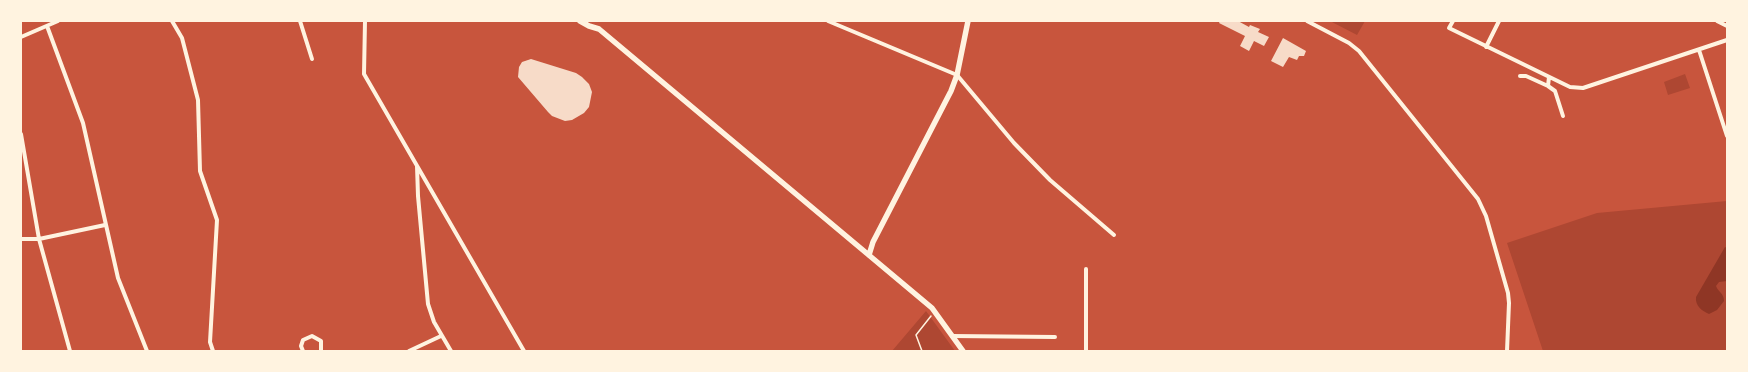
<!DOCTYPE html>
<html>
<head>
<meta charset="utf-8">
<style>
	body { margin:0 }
	#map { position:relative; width:1748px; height:372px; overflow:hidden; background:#c8553d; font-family:"Asap Condensed",sans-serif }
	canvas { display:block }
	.frame { position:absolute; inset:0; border:22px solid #fff3e0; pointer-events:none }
</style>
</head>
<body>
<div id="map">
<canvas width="1748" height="372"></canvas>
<div class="frame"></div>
</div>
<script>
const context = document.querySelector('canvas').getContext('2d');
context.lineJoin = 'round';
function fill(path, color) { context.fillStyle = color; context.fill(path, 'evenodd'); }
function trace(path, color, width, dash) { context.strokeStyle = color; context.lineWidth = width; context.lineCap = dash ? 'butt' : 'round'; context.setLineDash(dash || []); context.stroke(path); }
fill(new Path2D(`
	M 1330,21 L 1365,21 L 1357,35 Z
	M 1685,74 L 1690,88 L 1668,95 L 1664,82 Z
	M 1727,201 L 1727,351 L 1543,351 L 1507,243 L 1597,213 Z
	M 926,311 L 955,351 L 892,351 Z`), '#ae4732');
fill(new Path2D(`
	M 1725,247 L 1727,248 L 1727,281 L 1719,282 L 1716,286 C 1718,292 1724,293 1724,301 L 1717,310 L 1709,314 C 1702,311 1695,306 1696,297 Z`), '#8f3625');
fill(new Path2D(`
	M 1220,21 L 1238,21 L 1249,27 L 1250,25 L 1260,29 L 1258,32 L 1269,37 L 1264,46 L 1254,41 L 1249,51 L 1240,46 L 1245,36 L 1219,23 Z
	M 1283,38 L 1306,51 L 1304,56 L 1299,56 L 1297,60 L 1289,57 L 1283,67 L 1271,61 Z
	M 531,59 L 576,73 L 582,77 L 589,84 L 592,92 L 589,107 L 584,113 L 572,120 L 565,121 L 552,116 L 548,112 L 518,77 L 519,67 L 522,62 Z`), '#f7dbc8');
trace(new Path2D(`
	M 922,351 L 916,335 L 931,316`), '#fff3e0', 1.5);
trace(new Path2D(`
	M 172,21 L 182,38 L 198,100 L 200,171 L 217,220 L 210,342 L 213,351
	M 300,21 L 312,59
	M 365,21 L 364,74 L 524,351
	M 828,21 L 957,75 L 1014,143 L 1050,180 L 1114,235
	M 1307,21 L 1349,43 L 1359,51 L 1478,199 L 1486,216 L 1508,293 L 1509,303 L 1507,351
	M 1453,21 L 1449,28 L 1570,87 L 1583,88 L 1727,40
	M 1717,21 L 1727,26
	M 47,26 L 83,123 L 118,278 L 147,351
	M 21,37 L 58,21
	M 1486,47 L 1499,21
	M 1699,50 L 1727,136
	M 1520,76 L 1526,76 L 1548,86
	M 1549,77 L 1548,86 L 1555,91 L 1563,116
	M 21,134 L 39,239 L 70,351
	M 417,166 L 418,196 L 428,304 L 434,322 L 451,351
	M 21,239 L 39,239 L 105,225
	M 1086,269 L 1086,351
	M 952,336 L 1055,337
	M 303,351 L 301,346 L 303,340 L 312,336 L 321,341 L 321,351
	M 409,351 L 441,336`), '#fff3e0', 4);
trace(new Path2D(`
	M 580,21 L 589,26 L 599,29 L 932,308 L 963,351
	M 869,255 L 873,242 L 951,91 L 957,75 L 968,21`), '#fff3e0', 5.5);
</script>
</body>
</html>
